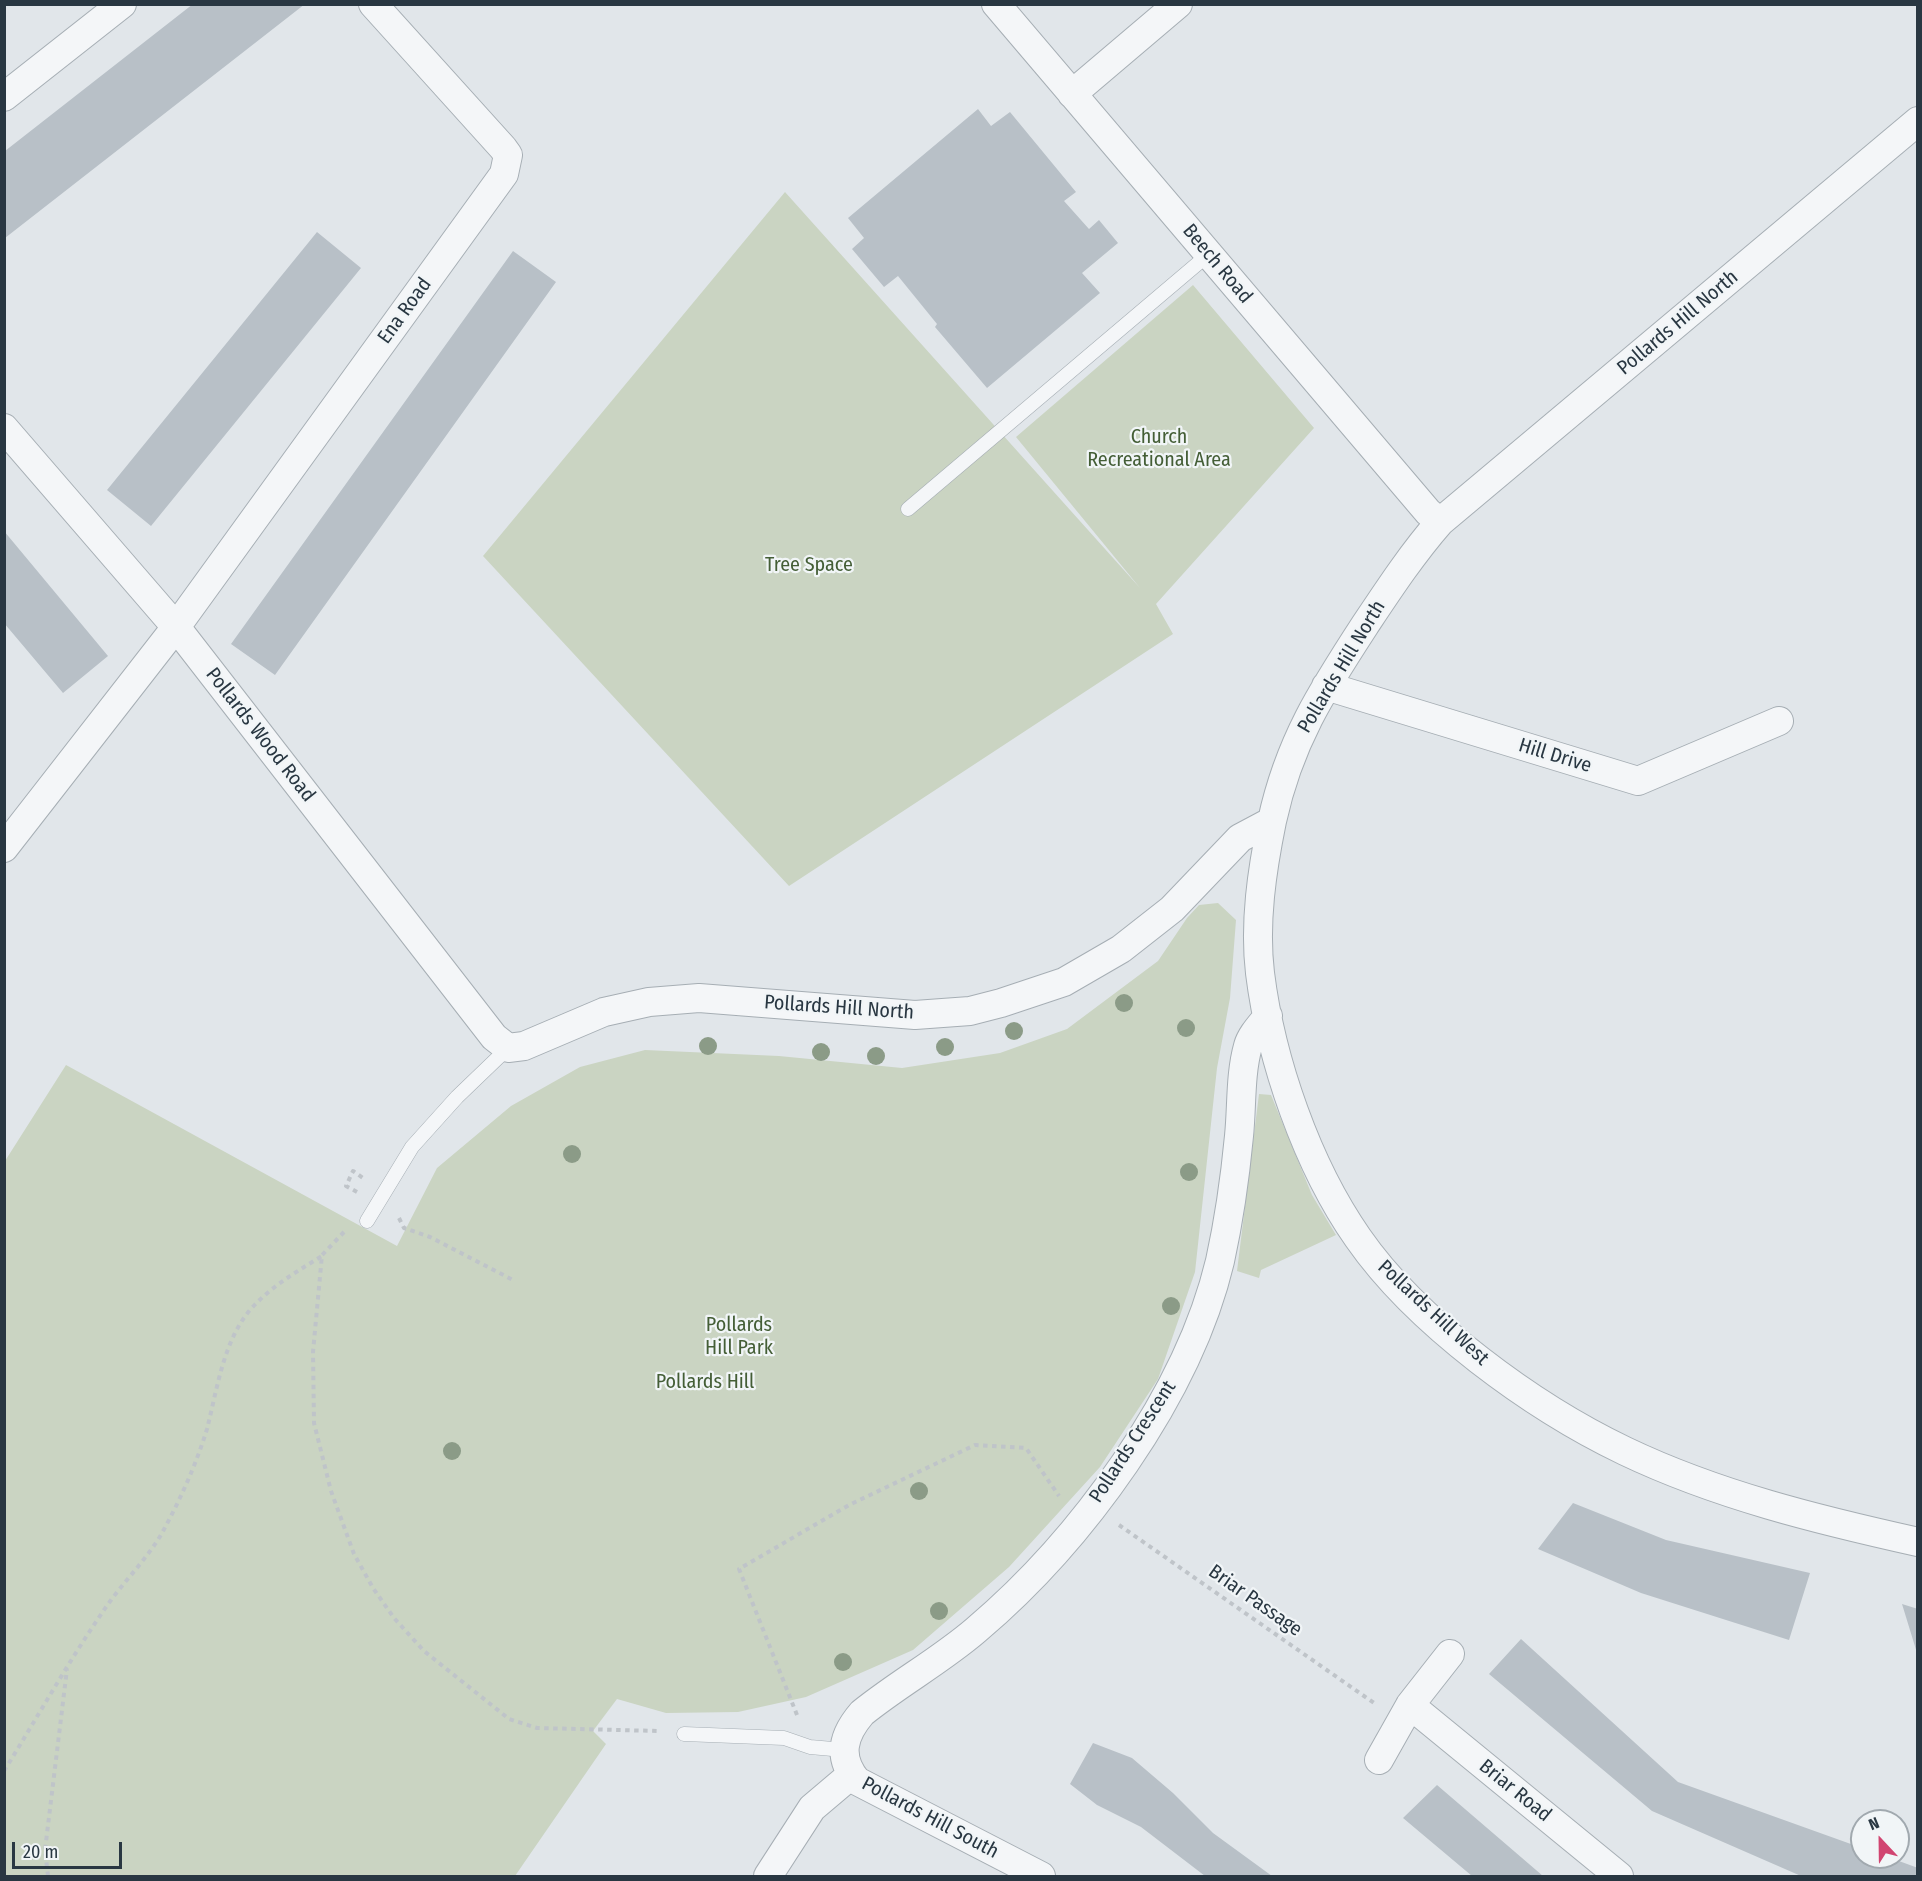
<!DOCTYPE html>
<html>
<head>
<meta charset="utf-8">
<style>
	body { margin:0 }
	#map { position:relative; width:1922px; height:1881px; overflow:hidden; background:#e1e6ea; font-family:"Fira Sans Condensed",sans-serif }
	canvas { display:block }
	.frame { position:absolute; inset:0; border:6px solid #293742; pointer-events:none }
	.north { position:absolute; left:1850px; top:1809px; width:60px; height:60px; box-sizing:border-box; background:#f1f5f7; border:2px solid #a1a9af; border-radius:50%; rotate:338deg; font-size:16px; font-weight:700; line-height:24px; text-align:center; color:#293742 }
	.north::after { content:''; display:block; margin:auto; width:21px; height:27px; background:#d14571; clip-path:polygon(50% 0,100% 100%,50% 72%,0 100%) }
	.scale { position:absolute; left:12px; top:1842px; width:110px; height:27px; box-sizing:border-box; border:3px solid #293742; border-top:0; padding-left:8px; font-size:18px; line-height:21px; white-space:nowrap; color:#293742; -webkit-text-stroke:4px #f1f5f7; paint-order:stroke }
</style>
</head>
<body>
<div id="map">
<canvas width="1922" height="1881"></canvas>
<div class="frame"></div>
<div class="north">N</div>
<div class="scale">20 m</div>
</div>
<script>
const context = document.querySelector('canvas').getContext('2d');
context.lineJoin = 'round';
function fill(path, color) { context.fillStyle = color; context.fill(path, 'evenodd'); }
function trace(path, color, width, dash) { context.strokeStyle = color; context.lineWidth = width; context.lineCap = dash ? 'butt' : 'round'; context.setLineDash(dash || []); context.stroke(path); }
function drawText(font, color, halo, rows, align = 'center') {
  context.font = font + ' "Fira Sans Condensed",sans-serif'; context.lineWidth = 4.5; context.setLineDash([]); context.textBaseline = 'middle'; context.strokeStyle = halo; context.fillStyle = color; for (const [text, x, y, turn = 0] of rows) {
    context.save(); context.translate(x, y); context.rotate((+turn || 0) * Math.PI / 180); context.textAlign = isNaN(turn) ? turn : align; if (halo) context.strokeText(text, 0, 0); context.fillText(text, 0, 0); context.restore();
  }
}
fill(new Path2D(`
	M 785,192 L 1140,588 L 1016,437 L 1193,285 L 1314,428 L 1156,604 L 1173,634 L 789,886 L 483,556 Z
	M 1218,903 L 1236,920 L 1230,998 L 1217,1068 L 1195,1272 L 1158,1379 L 1100,1467 L 1009,1567 L 913,1650 L 806,1697 L 738,1712 L 666,1713 L 617,1699 L 593,1731 L 606,1744 L 515,1876 L 5,1876 L 5,1161 L 66,1065 L 397,1246 L 437,1168 L 511,1106 L 580,1067 L 645,1050 L 779,1056 L 902,1068 L 1000,1053 L 1067,1029 L 1158,961 L 1187,918 L 1199,905 Z
	M 1259,1094 L 1271,1095 L 1312,1195 L 1336,1235 L 1261,1270 L 1259,1278 L 1237,1271 Z`), '#cad4c2');
fill(new Path2D(`
	M 193,4 L 305,4 L 5,238 L 5,151 Z
	M 978,109 L 991,126 L 1010,112 L 1076,192 L 1064,201 L 1089,229 L 1099,220 L 1118,243 L 1082,273 L 1100,293 L 987,388 L 935,327 L 937,324 L 898,276 L 884,287 L 852,249 L 864,238 L 848,218 Z
	M 317,232 L 361,268 L 151,526 L 107,490 Z
	M 513,251 L 556,282 L 275,675 L 231,644 Z
	M 4,531 L 108,656 L 63,693 L 4,623 Z
	M 1573,1503 L 1666,1540 L 1810,1573 L 1789,1640 L 1641,1593 L 1538,1549 Z
	M 1902,1604 L 1918,1609 L 1918,1653 L 1917,1653 Z
	M 1521,1639 L 1678,1782 L 1862,1848 L 1862,1857 L 1888,1857 L 1918,1868 L 1918,1876 L 1801,1876 L 1652,1811 L 1489,1674 Z
	M 1093,1743 L 1132,1758 L 1173,1793 L 1213,1833 L 1272,1876 L 1205,1876 L 1141,1827 L 1097,1805 L 1070,1784 Z
	M 1437,1785 L 1543,1876 L 1472,1876 L 1403,1818 Z`), '#b8c0c7');
const lane = new Path2D(`
	M 908,509 L 1209,254
	M 367,1221 L 412,1147 L 457,1097 L 508,1048
	M 684,1734 L 784,1738 L 810,1747 L 844,1750`);
const street = new Path2D(`
	M 996,4 L 1428,512 L 1440,522
	M 1072,94 L 1178,4
	M 4,97 L 122,4
	M 4,428 L 176,627 L 494,1037 L 508,1048 L 524,1046 L 604,1012 L 649,1002 L 699,998 L 915,1015 L 970,1011 L 1001,1003 L 1064,982 L 1121,949 L 1172,909 L 1240,838 L 1272,821 C 1289,742 1322,691 1365,625 C 1389,589 1412,554 1440,522 L 1918,121
	M 1326,686 L 1638,781 L 1779,721
	M 1272,821 C 1262,870 1254,923 1260,973 C 1271,1061 1307,1165 1358,1238 C 1417,1323 1533,1407 1625,1451 C 1717,1495 1819,1520 1918,1542
	M 4,848 L 176,627 L 504,174 L 508,155 L 503,148 L 373,4
	M 1410,1705 L 1619,1876
	M 1379,1760 L 1410,1705 L 1450,1654
	M 768,1876 L 812,1808 L 851,1775
	M 1041,1876 L 857,1781 C 837,1757 843,1735 862,1713 C 899,1683 940,1661 976,1630 C 1080,1542 1188,1396 1220,1261 C 1229,1220 1235,1178 1239,1136 C 1242,1107 1240,1074 1248,1046 C 1251,1035 1261,1025 1268,1016`);
trace(lane, '#a6aeb4', 15);
trace(street, '#a6aeb4', 30);
trace(new Path2D(`
	M 357,1192 L 346,1186 L 353,1171 L 363,1178
	M 399,1218 L 404,1228 L 430,1237 L 513,1280
	M 344,1232 L 322,1255 L 313,1352 L 314,1423 L 331,1491 L 354,1554 L 373,1588 L 394,1618 L 424,1651 L 509,1719 L 537,1728 L 659,1731
	M 1119,1525 L 1374,1703
	M 797,1715 L 739,1569 L 849,1505 L 975,1445 L 1026,1448 L 1059,1496
	M 4,1771 C 37,1718 67,1664 102,1613 C 120,1585 146,1561 162,1533 C 180,1500 196,1465 207,1429 C 217,1390 223,1342 250,1310 C 270,1287 296,1272 322,1256
	M 48,1876 L 45,1850 L 67,1669`), '#bfc4c9', 4, [4.5, 4.5]);
trace(lane, '#f4f6f8', 14);
trace(street, '#f4f6f8', 28);
context.fillStyle = '#8b9b87';
for (const [x, y] of [
	[1124,1003],
	[1186,1028],
	[1014,1031],
	[708,1046],
	[945,1047],
	[821,1052],
	[876,1056],
	[572,1154],
	[1189,1172],
	[1171,1306],
	[452,1451],
	[919,1491],
	[939,1611],
	[843,1662]
]) { context.beginPath(); context.arc(x, y, 9, 0, 2 * Math.PI); context.fill(); }
drawText('20px', '#293742', '#f1f5f7', [
	["Beech Road",1217,264,50],
	["Ena Road",405,311,-54],
	["Pollards Hill North",1678,323,-40],
	["Pollards Hill North",1342,667,-59],
	["Pollards Wood Road",260,735,52],
	["Hill Drive",1555,756,17],
	["Pollards Hill North",839,1008,4],
	["Pollards Hill West",1433,1313,43],
	["Pollards Crescent",1133,1442,-57],
	["Briar Passage",1255,1601,35],
	["Briar Road",1515,1791,39],
	["Pollards Hill South",930,1818,28]
]);
drawText('20px', '#445e36', '#f1f5f7', [
	["Church",1159,437],
	["Recreational Area",1159,460],
	["Tree Space",809,565],
	["Pollards",739,1325],
	["Hill Park",739,1348],
	["Pollards Hill",705,1382]
]);
</script>
</body>
</html>
